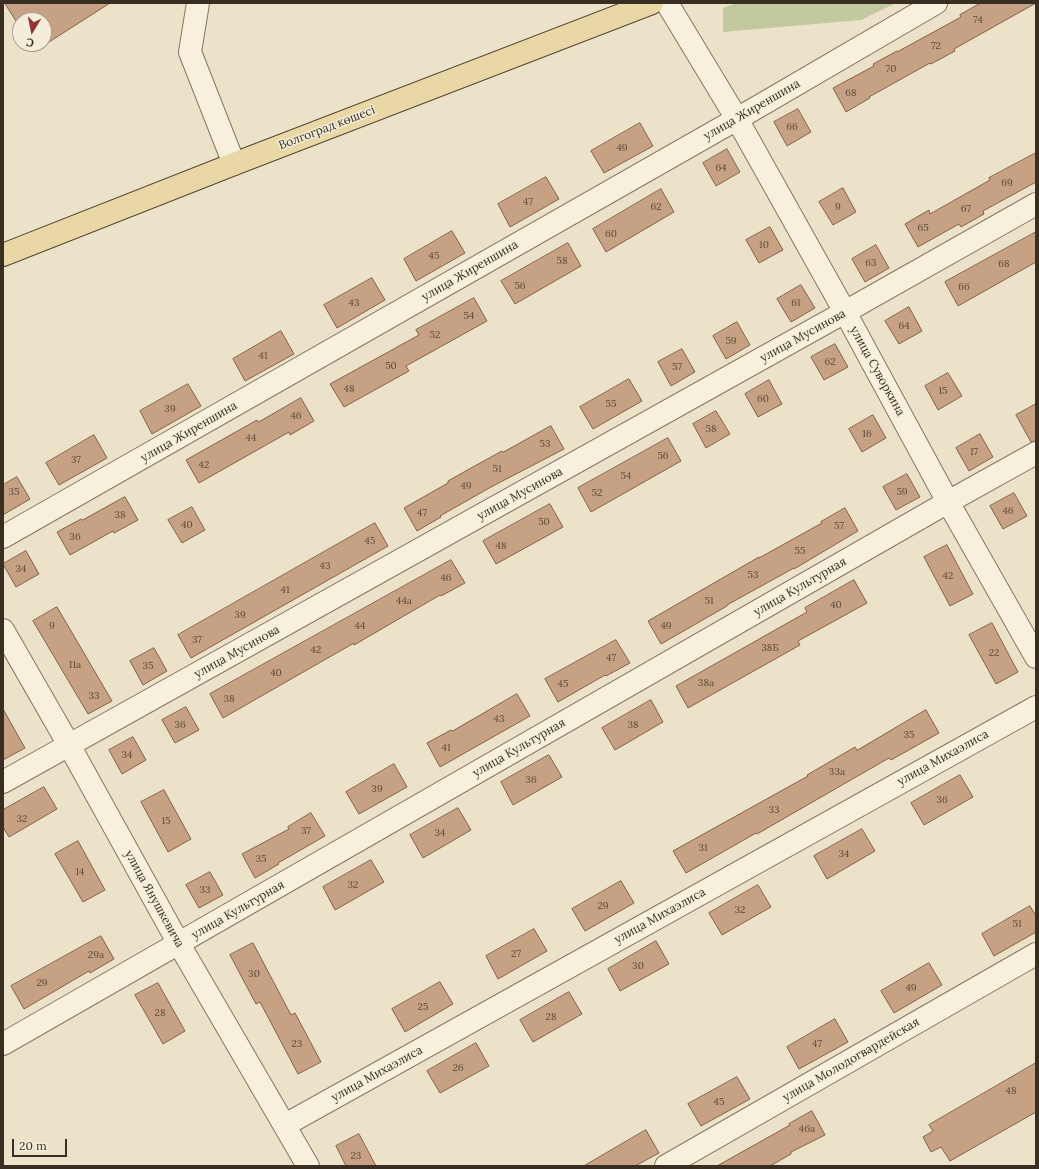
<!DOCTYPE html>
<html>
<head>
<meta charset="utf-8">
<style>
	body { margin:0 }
	#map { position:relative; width:1039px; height:1169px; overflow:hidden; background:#ece2ca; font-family:Lora,serif }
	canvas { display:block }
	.frame { position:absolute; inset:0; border:4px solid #392e22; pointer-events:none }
	.north { position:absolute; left:12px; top:12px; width:40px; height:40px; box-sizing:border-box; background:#f3edd9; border:1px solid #a9a190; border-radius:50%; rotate:190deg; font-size:11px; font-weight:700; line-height:16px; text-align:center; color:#392e22 }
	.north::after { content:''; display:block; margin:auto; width:14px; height:18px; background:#913635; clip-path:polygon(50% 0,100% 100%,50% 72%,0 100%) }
	.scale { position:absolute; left:12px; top:1139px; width:55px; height:18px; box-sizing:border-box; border:2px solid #392e22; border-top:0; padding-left:5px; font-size:12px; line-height:14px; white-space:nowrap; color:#392e22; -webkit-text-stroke:3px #f3edd9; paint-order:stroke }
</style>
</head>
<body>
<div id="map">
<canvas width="1039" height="1169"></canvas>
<div class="frame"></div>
<div class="north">С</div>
<div class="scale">20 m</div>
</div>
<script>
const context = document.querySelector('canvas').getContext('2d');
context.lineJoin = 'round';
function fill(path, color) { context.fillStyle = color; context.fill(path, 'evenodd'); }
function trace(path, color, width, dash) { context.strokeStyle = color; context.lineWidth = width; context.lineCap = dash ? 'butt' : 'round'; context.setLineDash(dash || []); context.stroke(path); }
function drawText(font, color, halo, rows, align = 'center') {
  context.font = font + ' Lora,serif'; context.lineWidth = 3; context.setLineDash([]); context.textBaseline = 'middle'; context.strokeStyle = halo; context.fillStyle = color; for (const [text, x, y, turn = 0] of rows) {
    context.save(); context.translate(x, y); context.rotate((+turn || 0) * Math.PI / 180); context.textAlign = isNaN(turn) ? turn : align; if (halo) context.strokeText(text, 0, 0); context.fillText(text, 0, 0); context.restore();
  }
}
fill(new Path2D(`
	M 736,3 L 896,3 L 861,20 L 723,32 L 723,8 Z`), '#c3c99f');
const building = new Path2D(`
	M 5,3 L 110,3 L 35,51 L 31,44 L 44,44 L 44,20 L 20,20 L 20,27 Z
	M 981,3 L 1036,3 L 954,49 L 955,51 L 931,64 L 930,63 L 869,97 L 870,98 L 846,112 L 833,88 L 874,66 L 873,64 L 897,51 L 897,52 L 961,17 L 960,15 Z
	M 798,109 L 811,132 L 787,146 L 774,122 Z
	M 640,123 L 653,146 L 604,173 L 591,151 Z
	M 727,149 L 740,172 L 716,186 L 703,163 Z
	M 1036,153 L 1036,182 L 983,211 L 984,214 L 961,227 L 959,224 L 918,247 L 905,224 L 929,210 L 930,214 L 990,180 L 989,178 Z
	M 546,177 L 559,199 L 510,227 L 498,204 Z
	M 843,188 L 856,212 L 833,225 L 819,202 Z
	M 661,189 L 674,212 L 606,252 L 593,229 Z
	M 770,227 L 783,250 L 759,263 L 746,240 Z
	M 452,231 L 465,253 L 416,281 L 404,259 Z
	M 1036,232 L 1036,262 L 958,306 L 945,282 Z
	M 568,243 L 581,266 L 515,304 L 501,281 Z
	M 876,245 L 889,268 L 865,282 L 852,259 Z
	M 372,278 L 385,300 L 337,328 L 324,305 Z
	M 801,285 L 815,308 L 791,322 L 777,299 Z
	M 474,298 L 487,321 L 406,366 L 409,371 L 344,407 L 330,384 L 419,335 L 416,330 Z
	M 909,307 L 922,331 L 899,344 L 885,321 Z
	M 737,322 L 750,345 L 726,359 L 713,336 Z
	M 281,331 L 294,354 L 245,381 L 233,359 Z
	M 835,344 L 848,367 L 824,380 L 811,357 Z
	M 682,349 L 695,372 L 671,386 L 658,362 Z
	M 948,373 L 962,396 L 938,410 L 925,386 Z
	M 629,379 L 642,401 L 593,429 L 580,407 Z
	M 769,380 L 782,404 L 758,417 L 745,394 Z
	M 188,384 L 201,406 L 152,434 L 140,411 Z
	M 301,398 L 314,421 L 290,435 L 289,432 L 199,483 L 186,460 L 257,420 L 258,422 Z
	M 1036,404 L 1036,441 L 1031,442 L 1016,415 Z
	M 716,411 L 730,434 L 706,448 L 693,424 Z
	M 873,415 L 886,438 L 862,452 L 849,429 Z
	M 551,426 L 564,449 L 491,487 L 440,516 L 441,517 L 417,531 L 404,508 L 448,483 L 448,481 L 471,468 L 502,451 L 503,452 Z
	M 980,434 L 993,457 L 969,471 L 956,448 Z
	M 94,435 L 107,458 L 59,485 L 46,463 Z
	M 668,438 L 681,461 L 591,512 L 578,488 Z
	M 907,474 L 920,497 L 896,510 L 883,487 Z
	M 17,477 L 30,499 L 3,515 L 3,485 Z
	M 1014,493 L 1027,516 L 1003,529 L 990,506 Z
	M 125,497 L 138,520 L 114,533 L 113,531 L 70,555 L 57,532 L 81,519 L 82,520 Z
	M 550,504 L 563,527 L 496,564 L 483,541 Z
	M 192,507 L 205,530 L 182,543 L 168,520 Z
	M 845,508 L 858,531 L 794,569 L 794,568 L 727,605 L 727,606 L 661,644 L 648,621 L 759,557 L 759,558 L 822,523 L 821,522 Z
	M 375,523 L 388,546 L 191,658 L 178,635 Z
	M 947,545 L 973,594 L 950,606 L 924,557 Z
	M 26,551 L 39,574 L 16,587 L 3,564 Z
	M 451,560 L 465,583 L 441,596 L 440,595 L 354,645 L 354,643 L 223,718 L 210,694 Z
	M 854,580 L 867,603 L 798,641 L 800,645 L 688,708 L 676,686 L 807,612 L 805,608 Z
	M 57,607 L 112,701 L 88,714 L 33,621 Z
	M 992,623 L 1018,672 L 996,684 L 969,635 Z
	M 616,640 L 630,663 L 606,676 L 605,675 L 558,702 L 545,679 Z
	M 154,648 L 167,671 L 143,685 L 130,661 Z
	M 517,694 L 530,716 L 440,767 L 427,743 L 451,730 L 452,731 Z
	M 651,700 L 663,722 L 615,750 L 602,728 Z
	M 186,707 L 199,730 L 175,743 L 162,720 Z
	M 3,709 L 25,748 L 3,760 Z
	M 926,710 L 939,733 L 891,760 L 889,758 L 757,834 L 756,833 L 686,873 L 673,851 L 808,776 L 807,775 L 855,747 L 857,750 Z
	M 133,737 L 146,760 L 122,774 L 109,750 Z
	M 549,755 L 562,777 L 513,805 L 501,782 Z
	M 394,764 L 407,787 L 359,814 L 346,792 Z
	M 960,775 L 973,797 L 924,825 L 911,803 Z
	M 44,787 L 57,809 L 9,837 L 3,827 L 3,810 Z
	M 164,790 L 191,839 L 168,852 L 141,802 Z
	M 458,808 L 471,830 L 423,858 L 410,835 Z
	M 311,813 L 325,836 L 278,863 L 279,864 L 255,878 L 242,854 L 289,829 L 288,827 Z
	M 862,829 L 875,851 L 827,879 L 814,856 Z
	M 78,841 L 105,890 L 83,902 L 55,854 Z
	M 371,860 L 384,882 L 335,910 L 323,887 Z
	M 210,872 L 223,895 L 199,908 L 186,885 Z
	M 621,881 L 634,903 L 585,931 L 572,909 Z
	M 758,885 L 771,907 L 722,935 L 709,913 Z
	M 1030,906 L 1036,916 L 1036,932 L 994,956 L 982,934 Z
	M 534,929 L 547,951 L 498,979 L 486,956 Z
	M 101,936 L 114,959 L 90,973 L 89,971 L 24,1009 L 11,986 Z
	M 656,941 L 669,964 L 620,991 L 608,969 Z
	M 253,943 L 291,1015 L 295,1013 L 321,1062 L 298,1074 L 260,1002 L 256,1004 L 230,955 Z
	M 929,963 L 942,985 L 894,1013 L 881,991 Z
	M 440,982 L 453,1004 L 405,1032 L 392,1009 Z
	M 158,983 L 185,1031 L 163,1044 L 135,995 Z
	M 569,992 L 582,1014 L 533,1042 L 520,1020 Z
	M 835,1019 L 848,1042 L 799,1069 L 787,1047 Z
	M 476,1043 L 489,1066 L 440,1093 L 427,1071 Z
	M 1036,1063 L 1036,1112 L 950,1161 L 941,1147 L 931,1152 L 923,1137 L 933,1131 L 929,1125 Z
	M 737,1077 L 750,1099 L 701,1126 L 688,1104 Z
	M 812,1111 L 825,1135 L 791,1152 L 791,1154 L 770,1166 L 717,1166 L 790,1125 L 789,1124 Z
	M 646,1130 L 659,1153 L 635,1166 L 584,1166 Z
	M 359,1134 L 376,1166 L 346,1166 L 336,1146 Z`);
fill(building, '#c6a184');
trace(building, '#846148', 1);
const minor = new Path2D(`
	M 198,3 L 190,52 L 234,164
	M 667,3 L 737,119 L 845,312 L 948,502 L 1036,657
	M 3,537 L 737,119 L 936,3
	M 3,630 L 69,745 L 179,944 L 308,1166
	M 3,782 L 845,312 L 1036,204
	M 3,1044 L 948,502 L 1036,453
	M 285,1125 L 1036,707
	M 666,1166 L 1036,954`);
const major = new Path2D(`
	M 3,255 L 234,164 L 652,3`);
trace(minor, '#877660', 24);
trace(major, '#543', 24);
trace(minor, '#f7f0dd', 22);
trace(major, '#ead7a6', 22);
drawText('10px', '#5c4b3a', null, [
	["74",978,20],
	["72",936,46],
	["70",891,69],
	["68",851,93],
	["66",792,127],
	["49",622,148],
	["64",721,168],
	["69",1007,183],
	["47",528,202],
	["62",656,207],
	["9",838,207],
	["67",966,209],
	["65",923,228],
	["60",611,234],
	["10",764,245],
	["45",434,256],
	["58",562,261],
	["63",871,263],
	["68",1004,264],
	["56",520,286],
	["66",964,287],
	["43",354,303],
	["61",796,303],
	["54",469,316],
	["64",904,326],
	["52",435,335],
	["59",731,341],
	["41",263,356],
	["62",830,362],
	["50",391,366],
	["57",677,367],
	["48",349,389],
	["15",943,391],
	["60",763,399],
	["55",611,404],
	["39",170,409],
	["46",296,416],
	["58",711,429],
	["16",867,434],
	["44",251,438],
	["53",545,444],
	["17",974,452],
	["56",663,456],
	["37",76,460],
	["42",204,465],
	["51",497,469],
	["54",626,476],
	["49",466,486],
	["35",14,492],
	["59",902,492],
	["52",597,493],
	["46",1008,511],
	["47",422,513],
	["38",120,515],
	["50",544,522],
	["40",187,525],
	["57",839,526],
	["36",75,537],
	["45",370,541],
	["48",501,546],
	["55",800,551],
	["43",325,566],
	["34",21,569],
	["53",753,575],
	["42",948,576],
	["46",446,578],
	["41",285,590],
	["44а",404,601],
	["51",709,601],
	["40",836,605],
	["39",240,615],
	["9",52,626],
	["44",360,626],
	["49",666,626],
	["37",197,640],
	["38Б",770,648],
	["42",316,650],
	["22",994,653],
	["47",611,658],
	["11а",75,665],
	["35",148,666],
	["40",276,673],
	["38а",706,683],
	["45",563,684],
	["33",94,696],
	["38",229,699],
	["43",499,719],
	["36",180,725],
	["38",633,725],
	["35",909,735],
	["41",446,748],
	["34",127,755],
	["33а",837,772],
	["36",531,780],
	["39",377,789],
	["36",942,800],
	["33",774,810],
	["32",22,819],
	["15",166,821],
	["37",306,831],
	["34",440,833],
	["31",703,848],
	["34",844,854],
	["35",261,859],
	["14",80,872],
	["32",353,885],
	["33",205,890],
	["29",603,906],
	["32",740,910],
	["51",1017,924],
	["27",516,954],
	["29а",96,955],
	["30",638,966],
	["30",254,974],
	["29",42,983],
	["49",911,988],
	["25",423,1007],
	["28",160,1013],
	["28",551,1017],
	["23",297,1044],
	["47",817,1044],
	["26",458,1068],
	["48",1011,1091],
	["45",719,1102],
	["46а",807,1129],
	["23",356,1156]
]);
drawText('12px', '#392e22', '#f3edd9', [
	["улица Жиреншина",752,110,-30],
	["Волгоград көшесі",327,128,-21],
	["улица Жиреншина",470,271,-30],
	["улица Мусинова",803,336,-29],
	["улица Суворкина",877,371,61],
	["улица Жиреншина",189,432,-30],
	["улица Мусинова",520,494,-29],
	["улица Культурная",800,587,-30],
	["улица Мусинова",237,652,-29],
	["улица Культурная",519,748,-30],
	["улица Михаэлиса",943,758,-29],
	["улица Янушкевича",154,899,61],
	["улица Культурная",238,910,-30],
	["улица Михаэлиса",660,916,-29],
	["улица Молодогвардейская",851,1060,-30],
	["улица Михаэлиса",377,1074,-29]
]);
</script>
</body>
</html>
